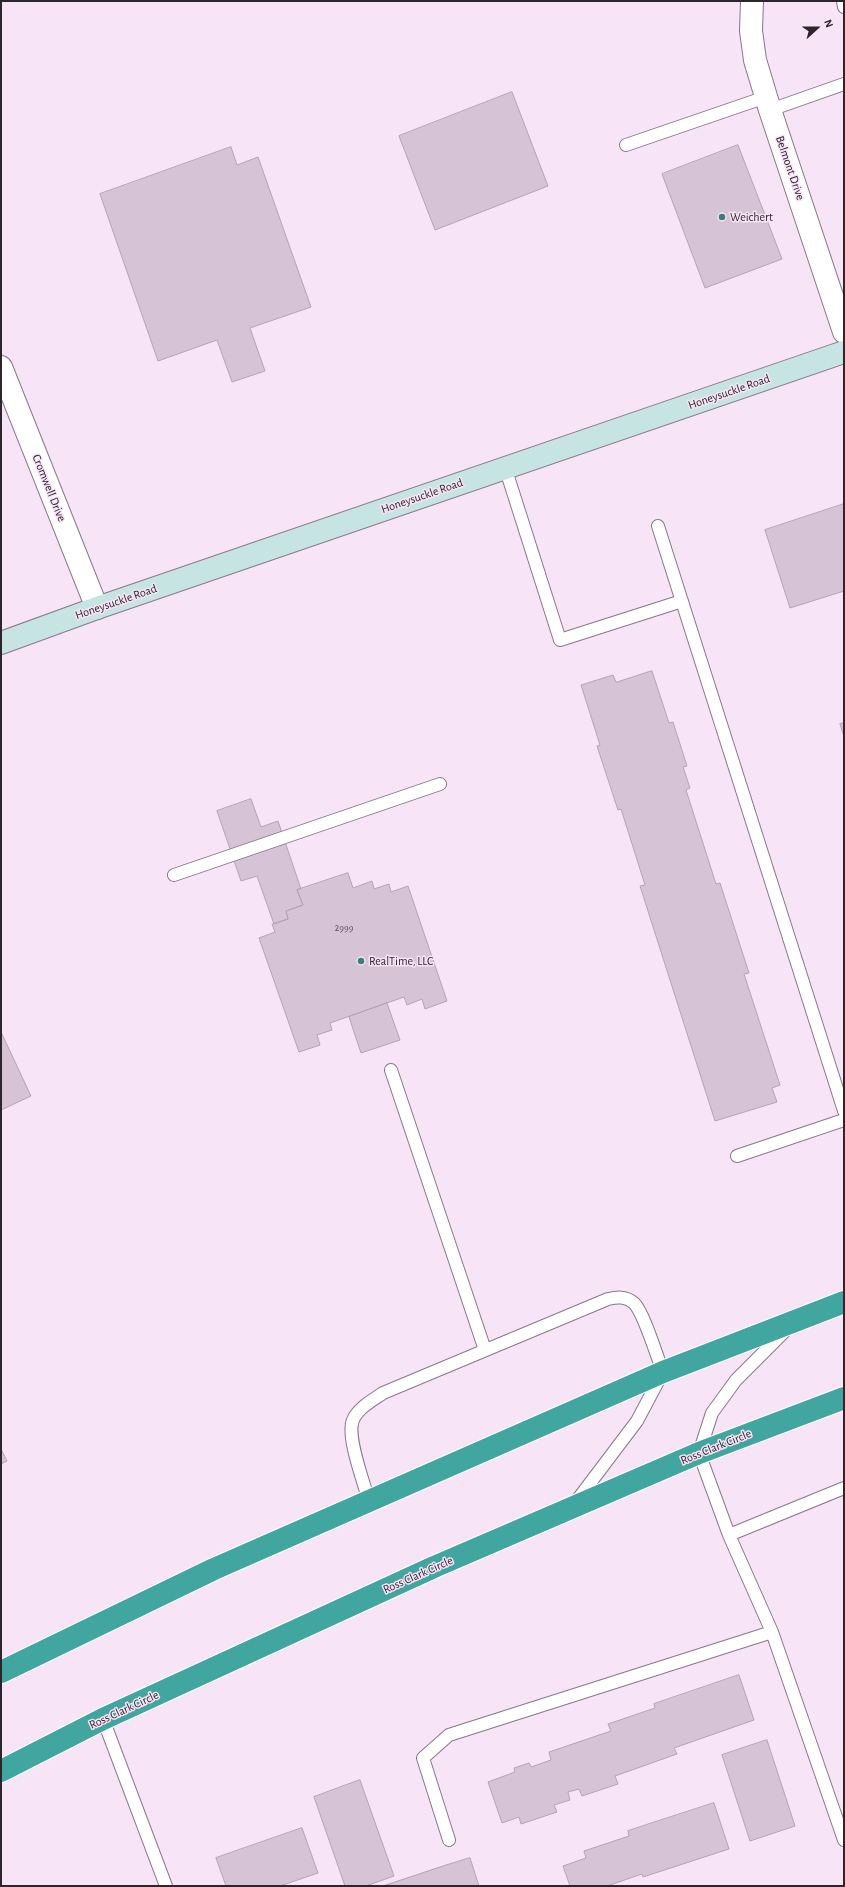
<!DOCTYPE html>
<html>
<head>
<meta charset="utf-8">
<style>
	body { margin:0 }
	#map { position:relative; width:845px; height:1887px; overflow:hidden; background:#f7e4f7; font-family:"Alegreya Sans",sans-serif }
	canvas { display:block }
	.frame { position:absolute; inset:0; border:2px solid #2c252c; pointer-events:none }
	.north { position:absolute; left:797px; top:8px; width:40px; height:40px; -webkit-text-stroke:3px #f7e4f7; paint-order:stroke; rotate:69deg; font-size:11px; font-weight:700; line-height:16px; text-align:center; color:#2c252c }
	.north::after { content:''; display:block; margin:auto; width:14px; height:18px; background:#2c252c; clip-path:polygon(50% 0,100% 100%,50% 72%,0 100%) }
</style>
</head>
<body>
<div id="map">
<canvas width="845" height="1887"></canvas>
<div class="frame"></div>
<div class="north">N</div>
</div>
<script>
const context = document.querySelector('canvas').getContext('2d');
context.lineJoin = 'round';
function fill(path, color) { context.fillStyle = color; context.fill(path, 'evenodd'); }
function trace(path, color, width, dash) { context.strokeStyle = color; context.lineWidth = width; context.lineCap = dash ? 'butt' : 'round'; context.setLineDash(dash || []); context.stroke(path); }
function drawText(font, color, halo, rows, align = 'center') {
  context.font = font + ' "Alegreya Sans",sans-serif'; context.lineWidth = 3; context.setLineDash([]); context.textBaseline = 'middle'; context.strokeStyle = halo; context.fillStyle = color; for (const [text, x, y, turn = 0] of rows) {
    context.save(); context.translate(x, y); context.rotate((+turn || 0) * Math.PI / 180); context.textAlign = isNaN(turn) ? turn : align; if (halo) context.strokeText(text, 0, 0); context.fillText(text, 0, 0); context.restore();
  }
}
const building = new Path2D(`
	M 512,92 L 548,186 L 435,230 L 399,136 Z
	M 738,145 L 782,259 L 705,288 L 662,174 Z
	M 231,147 L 237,165 L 258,157 L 311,307 L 250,328 L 265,371 L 232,382 L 217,340 L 158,361 L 100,194 Z
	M 844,504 L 844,591 L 790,608 L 765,530 Z
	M 652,671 L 669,723 L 673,722 L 687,766 L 683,767 L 690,788 L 686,790 L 716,884 L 720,883 L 749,973 L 744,974 L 780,1085 L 772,1088 L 777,1102 L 715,1121 L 640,886 L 645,885 L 621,809 L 618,810 L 597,746 L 600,745 L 581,685 L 613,675 L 616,682 Z
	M 844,723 L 844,737 L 840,724 Z
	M 251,799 L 261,827 L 278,821 L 301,889 L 297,890 L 303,905 L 286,911 L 288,919 L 274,924 L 257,876 L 241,881 L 217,811 Z
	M 348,873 L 353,888 L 372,881 L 374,889 L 389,884 L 391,892 L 408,886 L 447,1001 L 425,1009 L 422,999 L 407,1005 L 404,997 L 330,1023 L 332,1030 L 317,1035 L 320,1045 L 299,1052 L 259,938 L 275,932 L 272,924 L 288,919 L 286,911 L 303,905 L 297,890 Z
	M 387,1003 L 400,1040 L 361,1053 L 349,1017 Z
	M 1,1032 L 31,1096 L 1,1110 Z
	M 1,1449 L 7,1461 L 1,1464 Z
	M 739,1675 L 754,1720 L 674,1748 L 677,1754 L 615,1776 L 618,1784 L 582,1796 L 579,1789 L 568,1792 L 570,1800 L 554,1805 L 557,1812 L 521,1824 L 519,1817 L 502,1823 L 488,1782 L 515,1772 L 514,1768 L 529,1763 L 531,1767 L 551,1760 L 549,1752 L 611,1731 L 608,1724 L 655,1708 L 654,1704 Z
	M 767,1740 L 795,1826 L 750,1841 L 722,1755 Z
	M 360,1780 L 394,1876 L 366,1886 L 345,1886 L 314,1797 Z
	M 714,1803 L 729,1849 L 643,1877 L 642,1874 L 607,1886 L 570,1886 L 563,1866 L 586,1858 L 584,1851 L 629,1836 L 628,1831 Z
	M 302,1828 L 318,1873 L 280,1886 L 226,1886 L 216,1858 Z
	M 470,1858 L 479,1886 L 383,1886 L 446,1865 Z`);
fill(building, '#d6c4d6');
trace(building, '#b4a3b5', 1);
const lane = new Path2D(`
	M 843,1 L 844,7
	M 770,110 L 844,84
	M 626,145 L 766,97
	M 505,467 L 560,640 L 682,601
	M 658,526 L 844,1111
	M 174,875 L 440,784
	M 391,1070 L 485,1350
	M 737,1156 L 844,1120
	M 788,1328 L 736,1380 L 712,1413 L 699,1453 L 729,1535 L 772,1632 L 844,1840
	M 369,1501 C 364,1483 346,1436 353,1420 C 358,1408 373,1400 383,1393 L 608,1299 C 617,1297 626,1296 634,1303 C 644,1313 657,1357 663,1372 L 637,1421 L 575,1503
	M 729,1535 L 844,1488
	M 103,1719 L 166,1886
	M 449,1840 L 423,1758 L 449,1735 L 772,1632`);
const street = new Path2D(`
	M 752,1 L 751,31 L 755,60 L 770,110 L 844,332
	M 1,367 L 97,608`);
const secondary = new Path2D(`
	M 1,643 L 97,608 L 844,352`);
const highway = new Path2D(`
	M 1,1672 L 214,1569 L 663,1372 L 844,1302
	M 1,1771 L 103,1719 L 434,1567 L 699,1453 L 844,1398`);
trace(lane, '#897889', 14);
trace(street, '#897889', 24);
trace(secondary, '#897889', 24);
trace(highway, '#fff', 24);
trace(lane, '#fff', 12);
trace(street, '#fff', 22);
trace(secondary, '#c6e4e2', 22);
trace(highway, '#42a6a0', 22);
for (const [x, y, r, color] of [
	[722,217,4,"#38807c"],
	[361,961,4,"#38807c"]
]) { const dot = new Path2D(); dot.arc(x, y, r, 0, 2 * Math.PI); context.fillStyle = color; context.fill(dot); trace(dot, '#f7e4f7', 1.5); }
drawText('10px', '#564d56', null, [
	["2999",344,928]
]);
drawText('12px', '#2c252c', '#f7e4f7', [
	["Belmont Drive",790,168,71],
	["Honeysuckle Road",729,392,-19],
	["Cromwell Drive",49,488,68],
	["Honeysuckle Road",422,496,-19],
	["Honeysuckle Road",116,602,-19],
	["Ross Clark Circle",716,1447,-22],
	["Ross Clark Circle",418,1575,-24],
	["Ross Clark Circle",124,1710,-25]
]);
drawText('12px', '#2c252c', '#f7e4f7', [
	["Weichert",730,217],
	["RealTime, LLC",369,961]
], 'left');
</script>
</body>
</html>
